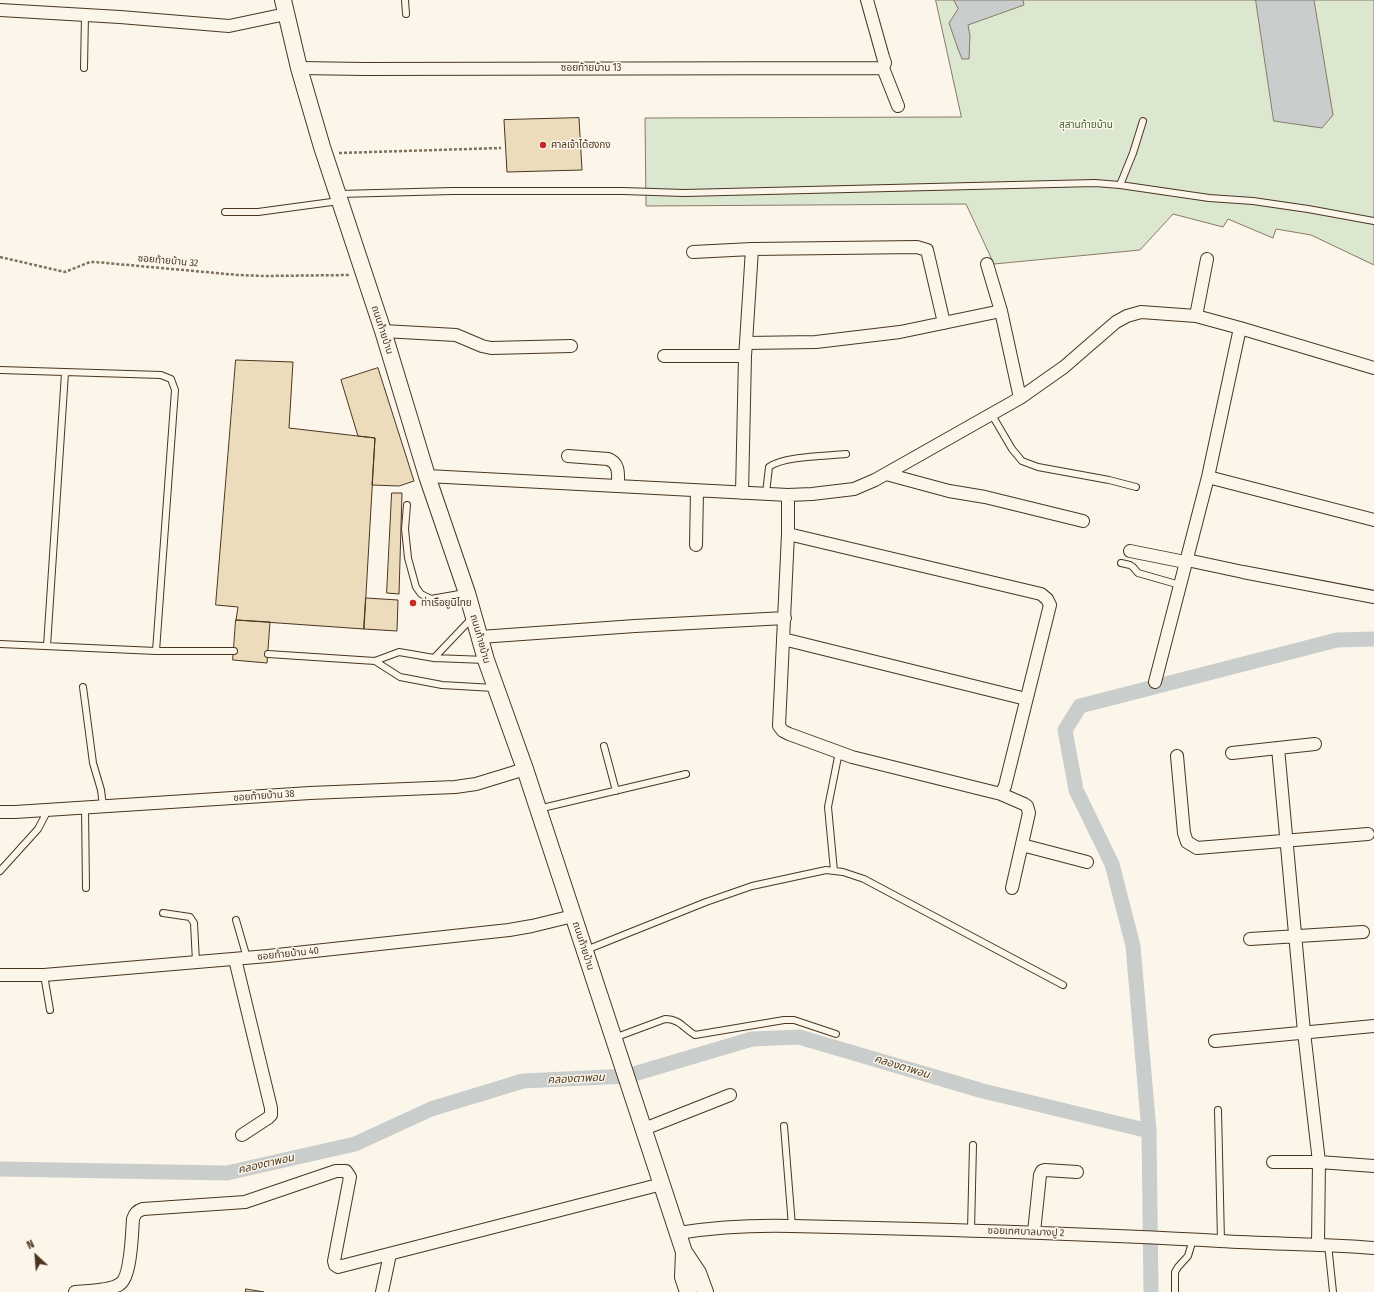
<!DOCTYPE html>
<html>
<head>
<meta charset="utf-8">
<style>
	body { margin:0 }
	#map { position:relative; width:1374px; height:1292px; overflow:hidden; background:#fbf6e9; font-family:"Fira Sans Condensed",sans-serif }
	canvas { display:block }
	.north { position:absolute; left:16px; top:1236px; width:40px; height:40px; -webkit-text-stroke:3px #fbf6e9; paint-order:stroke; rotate:334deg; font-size:11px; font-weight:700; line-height:16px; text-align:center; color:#4a3520 }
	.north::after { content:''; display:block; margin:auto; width:14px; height:18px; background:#4a3520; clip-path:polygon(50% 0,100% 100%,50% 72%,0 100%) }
</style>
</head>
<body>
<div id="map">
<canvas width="1374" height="1292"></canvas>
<div class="north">N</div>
</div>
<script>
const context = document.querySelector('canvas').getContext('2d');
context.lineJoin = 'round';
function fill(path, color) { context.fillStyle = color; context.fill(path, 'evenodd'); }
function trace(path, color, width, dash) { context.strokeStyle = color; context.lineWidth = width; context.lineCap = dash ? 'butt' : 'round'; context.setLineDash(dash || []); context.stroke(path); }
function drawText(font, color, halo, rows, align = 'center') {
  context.font = font + ' "Fira Sans Condensed","Noto Sans Thai",sans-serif'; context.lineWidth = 3; context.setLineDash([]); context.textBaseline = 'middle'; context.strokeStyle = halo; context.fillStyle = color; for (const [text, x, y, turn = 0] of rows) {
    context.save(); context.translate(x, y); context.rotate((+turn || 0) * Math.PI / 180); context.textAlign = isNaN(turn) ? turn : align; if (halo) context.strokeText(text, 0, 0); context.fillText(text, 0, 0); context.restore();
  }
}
const green = new Path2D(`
	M 936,0 L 1374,0 L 1374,265 L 1311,235 L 1276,229 L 1273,238 L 1228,219 L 1223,227 L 1173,214 L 1140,250 L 994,264 L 966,204 L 646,206 L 645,118 L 961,117 Z`);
fill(green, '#dce7d0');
trace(green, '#887966', 1);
const water = new Path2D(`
	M 954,0 L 1023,0 L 1024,5 L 968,25 L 970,36 L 969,59 L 962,59 L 958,49 L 949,23 L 958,9 Z
	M 1256,0 L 1314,0 L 1333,115 L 1322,128 L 1274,121 Z`);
fill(water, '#c9cecd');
trace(water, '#887966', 1);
trace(new Path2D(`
	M 0,1169 L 227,1173 L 355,1144 L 431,1109 L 523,1081 L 627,1076 L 752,1039 L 799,1037 L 983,1091 L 1149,1131
	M 1151,1292 L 1149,1131 L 1133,946 L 1112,864 L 1076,790 L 1065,730 L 1080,706 L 1337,640 L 1374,639`), '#c9cecd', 15);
const building = new Path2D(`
	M 579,118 L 582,170 L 507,172 L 504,120 Z
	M 236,360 L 293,362 L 289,428 L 375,438 L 364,629 L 236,620 L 238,607 L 216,605 Z
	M 378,368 L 414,481 L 399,486 L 372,485 L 375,438 L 358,436 L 341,380 Z
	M 392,493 L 402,493 L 399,594 L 387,593 Z
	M 366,598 L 398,600 L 397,631 L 364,629 Z
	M 236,620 L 270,622 L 267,663 L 233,660 Z
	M 246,1289 L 264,1292 L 246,1292 Z`);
fill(building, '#ecdcbc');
trace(building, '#4a3520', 1);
const service = new Path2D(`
	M 405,0 L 406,14
	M 84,68 L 85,15
	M 1120,185 L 1133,153 L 1143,121
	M 339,194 L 452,191 L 623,191 L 684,193 L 1095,183 L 1120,185 L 1209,198 L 1253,201 L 1308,209 L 1374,221
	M 225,212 L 258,212 L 339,201
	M 0,370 L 161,375 L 171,379 L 175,390 L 156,651
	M 992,415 L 1012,449 L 1022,461 L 1038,467 L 1109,480 L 1136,487
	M 766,493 L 769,467 C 783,456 827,456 846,454
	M 407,505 L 405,529 L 408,558 L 416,587 L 421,594 L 431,599 L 465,593
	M 1121,563 L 1130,565 L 1133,567 L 1138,573 L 1180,585
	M 0,644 L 156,651 L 234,651
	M 47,646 L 65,373
	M 268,654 L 375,661 L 399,652 L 434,658 L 486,660
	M 434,658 L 472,618
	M 375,661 L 400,677 L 442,685 L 494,688
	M 83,687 L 93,763 L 101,790 L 103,806
	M 604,746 L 616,791
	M 85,808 L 86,888
	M 538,809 L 686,774
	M 0,871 L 38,829 L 48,810
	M 834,871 L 828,807 L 839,752
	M 163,913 L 190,917 L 194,923 L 196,962
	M 236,920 L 247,958
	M 586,950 L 706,902 L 752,886 L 826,870 L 843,872 L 864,879 L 1063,985
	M 44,975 L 50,1010
	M 614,1038 L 665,1019 C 680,1019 683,1028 695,1035 L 784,1020 L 794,1020 L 836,1034
	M 1218,1110 L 1221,1241
	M 784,1126 L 792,1226
	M 971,1230 L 973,1145
	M 1328,1244 L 1333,1292
	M 1175,1292 L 1175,1272 L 1178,1267 L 1188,1256 L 1193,1239`);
const minor = new Path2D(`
	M 867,0 L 883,57 L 885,63 L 883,68 L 898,106
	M 0,10 L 120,17 L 229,26 L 286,14
	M 299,68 L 364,69 L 883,68
	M 693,252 L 752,249 L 917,247 L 927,250 L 944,323
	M 987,264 L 1001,311 L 1020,398
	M 1196,316 L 1207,259
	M 383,331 L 456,335 L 482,346 L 491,348 L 571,346
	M 746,343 L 752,249
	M 664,356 L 745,356 L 746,343 L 816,342 L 900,332 L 1001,311
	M 568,456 L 608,459 C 620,463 618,475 618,486
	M 886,474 L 949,491 L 985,497 L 1083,521
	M 427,476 L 788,495 L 812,494 L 854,489 L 875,480 L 1020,398 L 1064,367 L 1116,322 L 1127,316 L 1141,312 L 1196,316 L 1240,328 L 1374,368
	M 1208,477 L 1374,520
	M 742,493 L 745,356
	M 788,495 L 788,534 L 779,726 L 783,731 L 789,734 L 852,757 L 1001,794 L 1005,786 L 1050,605 L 1047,599 L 1041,594 L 788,534
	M 696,545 L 697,491
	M 1130,551 L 1185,562
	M 1187,560 L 1243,572 L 1374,597
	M 480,637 L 635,626 L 785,618
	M 783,639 L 1026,699
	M 1155,682 L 1208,477 L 1240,328
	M 1278,748 L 1304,1032 L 1319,1162 L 1318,1244
	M 1232,753 L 1315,744
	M 1177,756 L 1184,833 L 1187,842 L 1197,848 L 1368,834
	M 1001,794 L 1024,804 L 1027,806 L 1029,813 L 1012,888
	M 0,812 L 15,812 L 310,793 L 455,787 L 476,784 L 525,769
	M 1022,845 L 1087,862
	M 1250,939 L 1363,932
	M 235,959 L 271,1108 L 271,1115 L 268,1118 L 242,1135
	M 0,975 L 44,975 L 268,956 L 509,930 L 532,926 L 573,916
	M 1215,1041 L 1374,1026
	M 644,1129 L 730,1095
	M 1273,1162 L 1319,1162 L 1374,1166
	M 1034,1232 L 1040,1175 L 1042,1171 L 1045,1170 L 1077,1172
	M 678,1233 C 716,1227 753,1225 792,1226 C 935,1229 1078,1233 1220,1241 C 1272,1244 1323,1244 1374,1248
	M 75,1292 C 87,1291 110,1291 120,1284 C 131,1277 132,1233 133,1219 C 135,1213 137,1211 143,1209 L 245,1202 L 336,1171 L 346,1171 L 350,1177 L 334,1261 L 335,1265 L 338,1267 L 662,1184
	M 382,1292 L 390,1254`);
const tertiary = new Path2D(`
	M 283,0 L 299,68 L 322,147 L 383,331 L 427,476 L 467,593 L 486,660 L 525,769 L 684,1252 L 698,1273 L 705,1292
	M 684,1252 L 683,1277 L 688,1292`);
trace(service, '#4a3520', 8);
trace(minor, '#4a3520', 14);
trace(tertiary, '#4a3520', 18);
trace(new Path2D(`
	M 339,153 L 501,148
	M 0,257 L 65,272 L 90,262 L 95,262 L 238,275 L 264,276 L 350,275`), '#7f6f5c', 2.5, [3, 2]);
trace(service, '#fbf6e9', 6);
trace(minor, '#fbf6e9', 12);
trace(tertiary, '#fbf6e9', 16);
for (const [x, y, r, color] of [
	[543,145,4,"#c62828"],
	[413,603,4,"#c62828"]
]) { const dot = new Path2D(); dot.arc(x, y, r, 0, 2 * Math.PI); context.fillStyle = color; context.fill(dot); trace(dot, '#fbf6e9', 1.5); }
drawText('10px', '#4a3520', '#fbf6e9', [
	["ซอยท้ายบ้าน 13",591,68],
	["ซอยท้ายบ้าน 32",168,261,5],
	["ถนนท้ายบ้าน",382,330,72],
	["ถนนท้ายบ้าน",480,639,74],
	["ซอยท้ายบ้าน 38",264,796,-4],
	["ถนนท้ายบ้าน",583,946,72],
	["ซอยท้ายบ้าน 40",288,954,-6],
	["ซอยเทศบาลบางปู 2",1026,1232,2]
]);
drawText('10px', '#436837', '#fbf6e9', [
	["สุสานท้ายบ้าน",1086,125]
]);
drawText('10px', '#4a3520', '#fbf6e9', [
	["ศาลเจ้าไต้ฮงกง",551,145],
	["ท่าเรือยูนิไทย",421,603]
], 'left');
drawText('italic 11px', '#4a3520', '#fbf6e9', [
	["คลองตาพอน",902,1067,17],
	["คลองตาพอน",576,1079,-3],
	["คลองตาพอน",266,1164,-13]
]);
</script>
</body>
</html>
